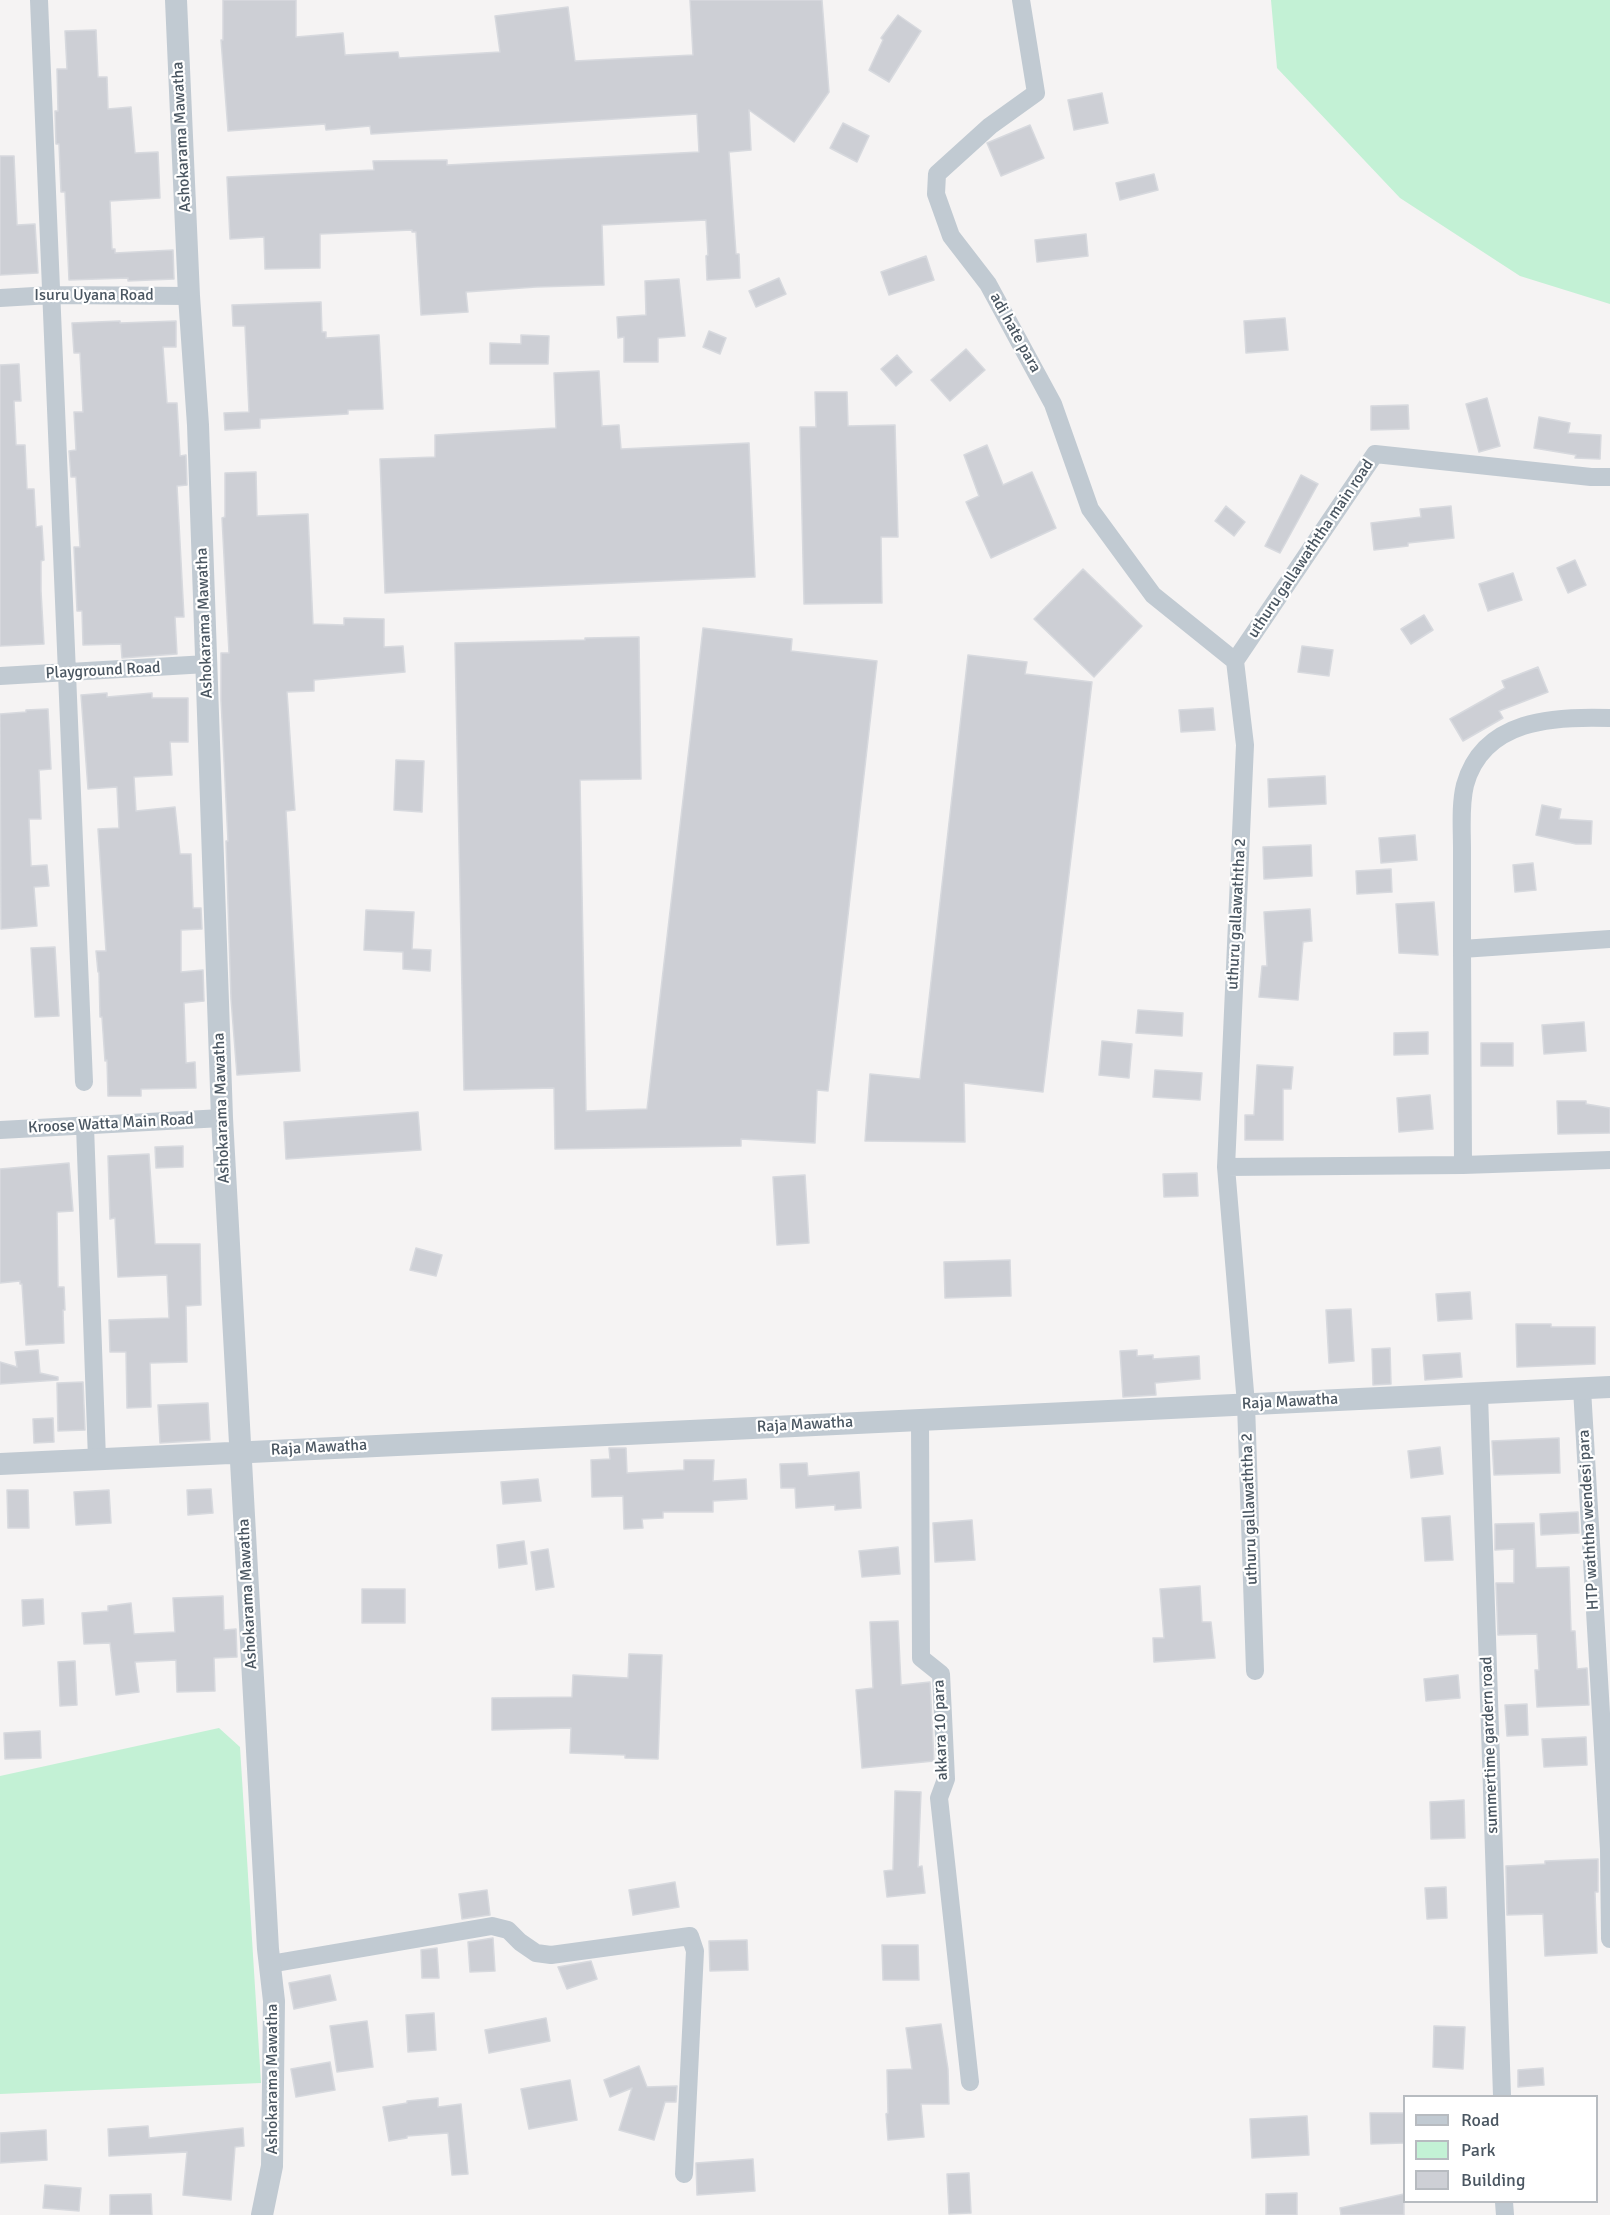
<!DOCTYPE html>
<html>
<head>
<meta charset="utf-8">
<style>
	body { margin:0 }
	#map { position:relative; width:1610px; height:2215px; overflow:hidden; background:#f5f3f3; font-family:Signika,sans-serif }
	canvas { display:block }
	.legend { position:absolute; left:1403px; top:2095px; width:195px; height:108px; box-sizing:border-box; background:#fff; border:2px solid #b7bbc0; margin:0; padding:8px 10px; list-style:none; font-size:18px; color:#4a5661 }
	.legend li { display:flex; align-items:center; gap:12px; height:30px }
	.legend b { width:30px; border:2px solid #b7bbc0 }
</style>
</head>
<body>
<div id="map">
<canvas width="1610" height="2215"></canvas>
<ul class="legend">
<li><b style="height:8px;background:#c1cad2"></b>Road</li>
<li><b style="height:16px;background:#c3f1d5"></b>Park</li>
<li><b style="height:16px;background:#cdcfd5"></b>Building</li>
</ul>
</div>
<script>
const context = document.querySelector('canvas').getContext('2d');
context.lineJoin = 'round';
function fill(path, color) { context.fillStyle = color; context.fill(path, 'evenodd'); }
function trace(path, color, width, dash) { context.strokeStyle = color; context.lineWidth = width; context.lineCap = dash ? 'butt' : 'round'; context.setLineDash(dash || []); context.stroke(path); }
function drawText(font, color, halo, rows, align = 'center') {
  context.font = font + ' Signika,sans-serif'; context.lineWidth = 4.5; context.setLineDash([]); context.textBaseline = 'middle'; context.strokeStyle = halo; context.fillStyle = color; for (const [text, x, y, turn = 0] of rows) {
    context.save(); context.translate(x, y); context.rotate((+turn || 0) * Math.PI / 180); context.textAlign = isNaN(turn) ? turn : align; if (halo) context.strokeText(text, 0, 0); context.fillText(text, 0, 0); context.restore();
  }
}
fill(new Path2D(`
	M 1271,0 L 1610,0 L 1610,304 L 1520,276 L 1400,198 L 1277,68 Z
	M 219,1728 L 240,1747 L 261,2083 L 0,2094 L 0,1776 Z`), '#c3f1d5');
const building = new Path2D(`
	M 223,0 L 296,0 L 296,37 L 343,33 L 345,55 L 398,52 L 399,58 L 500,52 L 495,16 L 568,7 L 575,61 L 693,55 L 690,0 L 822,0 L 829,92 L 794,142 L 749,110 L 751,150 L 729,152 L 736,254 L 739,254 L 740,278 L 707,280 L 706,256 L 708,255 L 706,220 L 602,225 L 604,285 L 536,287 L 466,292 L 468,312 L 421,315 L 416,232 L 412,232 L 412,230 L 320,234 L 320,268 L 265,269 L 264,237 L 230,239 L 227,177 L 374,170 L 373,161 L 447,160 L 447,165 L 699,152 L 697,114 L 371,134 L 370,126 L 326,130 L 325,124 L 228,131 L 221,40 L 223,40 Z
	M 898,15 L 921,31 L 889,82 L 869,70 L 883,40 L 881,38 Z
	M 96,30 L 98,77 L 107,77 L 108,109 L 131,107 L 135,153 L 158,152 L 160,198 L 110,201 L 112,249 L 115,249 L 115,253 L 173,250 L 174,279 L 128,281 L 128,278 L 69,280 L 65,192 L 61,192 L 59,144 L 56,144 L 55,111 L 58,111 L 57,69 L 67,69 L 65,31 Z
	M 1102,93 L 1108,123 L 1074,130 L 1068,100 Z
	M 843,123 L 869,136 L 857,162 L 830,148 Z
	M 1030,125 L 1044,158 L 1001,176 L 987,143 Z
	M 0,156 L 14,156 L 17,225 L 35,224 L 38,273 L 0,275 Z
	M 1154,174 L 1158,190 L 1120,200 L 1116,183 Z
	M 1086,234 L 1088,256 L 1037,262 L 1035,240 Z
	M 926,256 L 934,280 L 889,295 L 881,272 Z
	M 779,278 L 786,294 L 756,307 L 749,291 Z
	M 679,279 L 685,336 L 658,338 L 658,362 L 624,362 L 624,337 L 618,338 L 617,317 L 646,315 L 645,281 Z
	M 321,302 L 322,332 L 326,332 L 326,338 L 379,335 L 383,409 L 348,410 L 348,414 L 260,419 L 260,428 L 225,430 L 224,413 L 249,412 L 245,326 L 233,326 L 232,305 Z
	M 1285,318 L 1288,350 L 1246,353 L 1244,321 Z
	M 120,321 L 120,323 L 176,321 L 176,347 L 163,347 L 167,403 L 177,403 L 180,456 L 186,455 L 187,485 L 177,486 L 184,617 L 175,617 L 177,654 L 122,658 L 121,644 L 83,645 L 82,611 L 77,611 L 74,547 L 80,547 L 76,477 L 71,477 L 69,451 L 76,450 L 74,412 L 83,412 L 80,353 L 74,353 L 72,323 Z
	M 709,331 L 726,338 L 720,354 L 703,347 Z
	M 521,335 L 549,336 L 548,364 L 490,364 L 490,343 L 521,344 Z
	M 966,349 L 985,370 L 950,401 L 931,380 Z
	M 897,355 L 912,372 L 896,386 L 881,369 Z
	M 19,364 L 21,401 L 14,401 L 16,445 L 25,445 L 27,489 L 34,489 L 36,527 L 42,526 L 44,560 L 41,561 L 41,591 L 44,644 L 0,646 L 0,365 Z
	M 599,371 L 602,426 L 619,425 L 621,449 L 749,443 L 755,577 L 385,593 L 380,459 L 435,457 L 435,435 L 556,428 L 554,373 Z
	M 815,392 L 847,392 L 848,426 L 895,425 L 898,537 L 881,537 L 882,603 L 804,604 L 800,427 L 816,427 Z
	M 1487,398 L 1500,446 L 1479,452 L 1466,404 Z
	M 1408,405 L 1409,429 L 1371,430 L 1371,406 Z
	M 1539,417 L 1570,423 L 1568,433 L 1601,435 L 1600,459 L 1575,458 L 1576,455 L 1534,448 Z
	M 987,445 L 1003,485 L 1032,472 L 1056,528 L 991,558 L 966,502 L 979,496 L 964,455 Z
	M 256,472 L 257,516 L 308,514 L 313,624 L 344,625 L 344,618 L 384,619 L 384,647 L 403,646 L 405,672 L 314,680 L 314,691 L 287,692 L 295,810 L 286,811 L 300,1071 L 237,1075 L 231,999 L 226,841 L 228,841 L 221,700 L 221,653 L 229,653 L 222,518 L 225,517 L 225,473 Z
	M 1301,475 L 1318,484 L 1280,553 L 1265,546 Z
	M 1226,506 L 1245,522 L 1234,536 L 1215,521 Z
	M 1451,506 L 1454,538 L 1408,543 L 1408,546 L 1374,550 L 1371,523 L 1421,517 L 1420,509 Z
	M 1575,560 L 1586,585 L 1568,593 L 1557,568 Z
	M 1083,569 L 1142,626 L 1094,677 L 1034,619 Z
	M 1513,573 L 1522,600 L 1488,611 L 1479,584 Z
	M 1424,615 L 1433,630 L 1411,644 L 1401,629 Z
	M 703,628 L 792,639 L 791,651 L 877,661 L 828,1091 L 817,1090 L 815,1143 L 741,1139 L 741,1146 L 555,1149 L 554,1088 L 464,1090 L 455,643 L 585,640 L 585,638 L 639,637 L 641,779 L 580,780 L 586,1111 L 647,1109 Z
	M 1302,646 L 1333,650 L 1329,676 L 1298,672 Z
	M 968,655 L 1027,662 L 1025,674 L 1092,682 L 1043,1092 L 964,1083 L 965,1142 L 865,1141 L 870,1074 L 920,1079 Z
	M 1538,667 L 1548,692 L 1499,711 L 1503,718 L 1463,741 L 1450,719 L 1505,688 L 1502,681 Z
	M 107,693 L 107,697 L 152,693 L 152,698 L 188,698 L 188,742 L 170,742 L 172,775 L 134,777 L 136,811 L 175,807 L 180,854 L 191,854 L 193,908 L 201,908 L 202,929 L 181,930 L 181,972 L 203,970 L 204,1001 L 184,1003 L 186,1063 L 195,1062 L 196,1088 L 141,1089 L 141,1096 L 108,1096 L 107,1060 L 105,1061 L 102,1017 L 100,1017 L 99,972 L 98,972 L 96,951 L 106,951 L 98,829 L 119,828 L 117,787 L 88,789 L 81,695 Z
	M 1213,708 L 1215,730 L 1181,732 L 1179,710 Z
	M 48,709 L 51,769 L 39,770 L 41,819 L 29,819 L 31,866 L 47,865 L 49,886 L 34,887 L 37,926 L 1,929 L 0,714 L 26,712 L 26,710 Z
	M 396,760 L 424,761 L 422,812 L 394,810 Z
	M 1325,776 L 1326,804 L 1269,807 L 1268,779 Z
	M 1542,805 L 1561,809 L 1559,819 L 1592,821 L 1591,844 L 1576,844 L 1536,835 Z
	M 1415,835 L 1417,860 L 1381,863 L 1379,838 Z
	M 1311,845 L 1312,876 L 1264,879 L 1263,847 Z
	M 1533,863 L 1536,890 L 1515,892 L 1513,865 Z
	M 1391,869 L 1392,892 L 1357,894 L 1356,871 Z
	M 1434,902 L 1438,955 L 1399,953 L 1396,904 Z
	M 1310,909 L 1312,941 L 1303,942 L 1298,1000 L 1259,997 L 1262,966 L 1267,966 L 1264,912 Z
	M 366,910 L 414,912 L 412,949 L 431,950 L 430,971 L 403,969 L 403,952 L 364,950 Z
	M 55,947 L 59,1016 L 35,1017 L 31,948 Z
	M 1138,1010 L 1183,1013 L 1182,1036 L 1136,1033 Z
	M 1584,1022 L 1586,1051 L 1544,1054 L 1542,1025 Z
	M 1428,1032 L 1428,1054 L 1394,1055 L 1394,1033 Z
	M 1102,1041 L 1132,1044 L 1129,1078 L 1099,1075 Z
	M 1481,1043 L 1513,1043 L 1513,1066 L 1481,1066 Z
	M 1257,1065 L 1293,1067 L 1291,1089 L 1283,1089 L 1283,1140 L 1245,1140 L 1245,1115 L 1254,1115 Z
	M 1155,1070 L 1202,1073 L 1200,1100 L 1153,1097 Z
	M 1430,1095 L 1433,1129 L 1399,1132 L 1397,1098 Z
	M 1557,1101 L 1586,1101 L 1586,1104 L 1610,1108 L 1610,1133 L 1558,1134 Z
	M 418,1112 L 421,1150 L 286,1159 L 284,1122 Z
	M 183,1146 L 183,1167 L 156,1168 L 155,1147 Z
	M 149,1154 L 155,1244 L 200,1244 L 201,1305 L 186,1306 L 187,1362 L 150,1363 L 151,1407 L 127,1408 L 126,1352 L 110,1352 L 109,1320 L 169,1318 L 167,1275 L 118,1277 L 115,1218 L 110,1219 L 108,1156 Z
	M 69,1163 L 73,1211 L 57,1212 L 58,1287 L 64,1287 L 65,1310 L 63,1310 L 64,1343 L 26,1345 L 22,1284 L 20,1284 L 20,1281 L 0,1283 L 0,1169 Z
	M 1197,1173 L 1198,1196 L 1164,1197 L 1163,1174 Z
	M 805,1175 L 809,1243 L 777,1245 L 773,1177 Z
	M 416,1248 L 442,1255 L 436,1276 L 410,1270 Z
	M 1010,1260 L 1011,1296 L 945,1298 L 944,1262 Z
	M 1470,1292 L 1472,1319 L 1438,1321 L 1436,1294 Z
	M 1351,1309 L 1354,1361 L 1329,1363 L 1326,1310 Z
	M 1516,1324 L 1551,1324 L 1551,1327 L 1595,1327 L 1595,1364 L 1517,1367 Z
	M 1390,1348 L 1391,1384 L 1373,1385 L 1372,1349 Z
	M 38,1350 L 40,1373 L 58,1377 L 58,1380 L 0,1384 L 0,1362 L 17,1367 L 15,1352 Z
	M 1137,1350 L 1137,1356 L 1153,1355 L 1153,1359 L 1199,1356 L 1200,1379 L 1155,1383 L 1156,1395 L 1123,1397 L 1120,1351 Z
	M 1460,1353 L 1462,1377 L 1425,1380 L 1423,1355 Z
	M 83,1382 L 85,1430 L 58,1431 L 57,1383 Z
	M 208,1403 L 210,1440 L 160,1443 L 158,1405 Z
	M 53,1418 L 54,1442 L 34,1443 L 33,1419 Z
	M 1559,1438 L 1560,1473 L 1494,1475 L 1492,1441 Z
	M 1440,1447 L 1443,1474 L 1411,1478 L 1408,1451 Z
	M 609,1448 L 626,1448 L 627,1473 L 684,1470 L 684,1460 L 714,1460 L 713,1481 L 746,1479 L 747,1499 L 713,1501 L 713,1512 L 663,1512 L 663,1518 L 642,1519 L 643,1528 L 624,1529 L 623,1496 L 592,1497 L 591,1460 L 610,1459 Z
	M 807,1463 L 808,1476 L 859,1472 L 861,1508 L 835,1510 L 835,1505 L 796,1508 L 795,1488 L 781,1488 L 780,1464 Z
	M 538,1479 L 541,1501 L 503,1504 L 501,1482 Z
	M 211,1489 L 213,1513 L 188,1515 L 187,1490 Z
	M 7,1490 L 28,1490 L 29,1528 L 8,1528 Z
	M 109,1490 L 111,1523 L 76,1525 L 74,1492 Z
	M 1578,1512 L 1579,1533 L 1541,1535 L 1540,1514 Z
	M 1450,1516 L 1453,1560 L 1425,1561 L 1422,1518 Z
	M 972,1520 L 975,1560 L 935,1562 L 933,1523 Z
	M 1534,1523 L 1536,1568 L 1569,1567 L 1571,1631 L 1575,1631 L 1577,1669 L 1587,1668 L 1589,1705 L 1537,1707 L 1535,1670 L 1539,1670 L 1537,1634 L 1498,1635 L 1496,1583 L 1514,1583 L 1514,1549 L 1495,1550 L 1495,1524 Z
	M 524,1541 L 527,1564 L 499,1568 L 497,1545 Z
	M 898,1547 L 900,1574 L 862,1577 L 859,1551 Z
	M 548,1549 L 554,1587 L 536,1590 L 531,1552 Z
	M 1200,1586 L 1202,1622 L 1211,1622 L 1215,1658 L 1154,1662 L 1153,1638 L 1164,1638 L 1160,1589 Z
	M 362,1589 L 405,1589 L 405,1623 L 362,1623 Z
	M 223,1596 L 224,1630 L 236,1629 L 237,1657 L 214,1658 L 215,1691 L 177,1692 L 176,1660 L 135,1662 L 139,1692 L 116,1695 L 110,1643 L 84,1644 L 82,1613 L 108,1611 L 108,1606 L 131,1603 L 134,1634 L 175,1632 L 173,1598 Z
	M 43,1599 L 44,1624 L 23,1626 L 22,1600 Z
	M 898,1621 L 901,1685 L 930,1682 L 934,1761 L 862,1768 L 856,1690 L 873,1688 L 870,1622 Z
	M 629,1654 L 662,1655 L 658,1759 L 625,1758 L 625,1755 L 570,1753 L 571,1728 L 492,1730 L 492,1698 L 572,1697 L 573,1675 L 628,1678 Z
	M 75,1661 L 77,1705 L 60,1706 L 58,1662 Z
	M 1458,1675 L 1460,1698 L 1426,1701 L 1424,1679 Z
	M 1527,1704 L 1528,1735 L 1507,1736 L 1505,1705 Z
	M 40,1731 L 41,1758 L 5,1759 L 4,1733 Z
	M 1586,1737 L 1587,1765 L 1544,1767 L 1542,1739 Z
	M 895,1791 L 921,1792 L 918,1867 L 922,1866 L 925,1893 L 887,1897 L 884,1871 L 893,1870 Z
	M 1464,1800 L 1465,1838 L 1431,1839 L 1430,1802 Z
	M 1598,1859 L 1598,1892 L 1595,1892 L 1597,1953 L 1545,1956 L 1543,1914 L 1507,1915 L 1506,1866 L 1545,1864 L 1545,1861 Z
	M 675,1882 L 679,1907 L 633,1915 L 629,1890 Z
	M 1446,1887 L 1447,1918 L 1427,1919 L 1425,1888 Z
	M 487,1890 L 490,1915 L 462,1919 L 459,1894 Z
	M 493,1938 L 495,1971 L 470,1972 L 468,1942 Z
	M 747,1940 L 748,1970 L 710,1971 L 709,1941 Z
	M 882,1945 L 918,1945 L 919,1980 L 883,1980 Z
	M 437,1948 L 439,1978 L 422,1978 L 421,1950 Z
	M 591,1961 L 597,1979 L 567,1989 L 558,1967 Z
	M 330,1975 L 336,2000 L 294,2009 L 289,1983 Z
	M 434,2013 L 436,2050 L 408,2052 L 406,2015 Z
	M 546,2018 L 550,2041 L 489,2053 L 485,2030 Z
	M 367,2021 L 373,2067 L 337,2072 L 330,2026 Z
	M 941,2024 L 948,2069 L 949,2104 L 921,2104 L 924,2137 L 888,2140 L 886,2114 L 888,2113 L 887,2070 L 912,2069 L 906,2028 Z
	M 1434,2026 L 1465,2027 L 1463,2069 L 1433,2067 Z
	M 330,2062 L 335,2090 L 296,2097 L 291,2069 Z
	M 639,2066 L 647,2087 L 677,2086 L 676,2102 L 665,2102 L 654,2140 L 619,2130 L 632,2088 L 610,2097 L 604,2080 Z
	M 1543,2068 L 1544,2085 L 1518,2087 L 1518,2070 Z
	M 570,2080 L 577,2120 L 529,2129 L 521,2089 Z
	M 438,2098 L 438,2107 L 461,2104 L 468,2174 L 452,2175 L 448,2133 L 407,2136 L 407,2138 L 389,2141 L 383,2107 L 407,2103 L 407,2101 Z
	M 1370,2113 L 1404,2113 L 1404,2143 L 1371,2144 Z
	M 1307,2116 L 1309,2155 L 1252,2158 L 1250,2119 Z
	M 148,2126 L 149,2138 L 243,2128 L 244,2146 L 235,2147 L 231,2200 L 183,2195 L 187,2152 L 109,2156 L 108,2129 Z
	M 46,2130 L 47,2160 L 0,2163 L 0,2133 Z
	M 753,2159 L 755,2191 L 697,2195 L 696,2163 Z
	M 969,2173 L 971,2213 L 949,2214 L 947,2174 Z
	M 45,2185 L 81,2188 L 79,2211 L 43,2208 Z
	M 1297,2193 L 1297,2215 L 1266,2215 L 1266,2194 Z
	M 151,2194 L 152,2215 L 110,2215 L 110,2195 Z
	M 1404,2194 L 1404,2215 L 1341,2215 L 1340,2208 Z`);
fill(building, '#cdcfd5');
trace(building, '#d7d9de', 1.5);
trace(new Path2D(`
	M 39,0 L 84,1082
	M 1021,0 L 1036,93 L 990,126 L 937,174 L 936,194 L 951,236 L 988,284 L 1053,404 L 1090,509 L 1153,595 L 1235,661
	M 0,298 L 51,295 L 189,296
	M 1235,661 L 1245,745 L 1226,1167 L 1463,1165 L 1610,1160
	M 1235,661 L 1375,454 L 1591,477 L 1610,477
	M 0,676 L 207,664
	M 1462,949 C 1462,916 1462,882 1462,849 C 1462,828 1460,805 1465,785 C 1483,719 1554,716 1610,718
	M 85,1126 L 97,1459
	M 0,1130 L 222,1118
	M 1463,1165 L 1462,949 L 1610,939
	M 1226,1167 L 1246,1404 L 1255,1671
	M 1582,1389 L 1609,1850 L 1610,1939
	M 1479,1394 L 1502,2096
	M 920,1420 L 921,1658 L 941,1674 L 946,1779 L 939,1798 L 970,2082
	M 270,1964 L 492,1926 L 508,1930 L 520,1942 L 536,1953 L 551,1955 L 690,1936 L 695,1951 L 684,2174
	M 1504,2202 L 1505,2215`), '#c1cad2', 18);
trace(new Path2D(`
	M 176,0 L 189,296 L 198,425 L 222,1118 L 268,1949 L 274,2001 L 272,2166 L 262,2215
	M 0,1464 L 1610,1387`), '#c1cad2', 22);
drawText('16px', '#4a5661', '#fff', [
	["Ashokarama Mawatha",182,137,-93],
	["Isuru Uyana Road",94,296],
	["adi hate para",1015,333,61],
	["uthuru gallawaththa main road",1311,549,-56],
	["Ashokarama Mawatha",205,623,-92],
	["Playground Road",103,671,-3],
	["uthuru gallawaththa 2",1237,914,-87],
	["Ashokarama Mawatha",222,1108,-92],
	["Kroose Watta Main Road",111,1124,-3],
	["Raja Mawatha",1290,1402,-3],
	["Raja Mawatha",805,1425,-3],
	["Raja Mawatha",319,1448,-3],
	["uthuru gallawaththa 2",1250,1509,-92],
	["HTP waththa wendesi para",1589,1520,-93],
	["Ashokarama Mawatha",248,1594,-93],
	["akkara 10 para",941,1730,-92],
	["summertime gardern road",1490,1745,-92],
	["Ashokarama Mawatha",273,2079,-90]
]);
</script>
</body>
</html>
